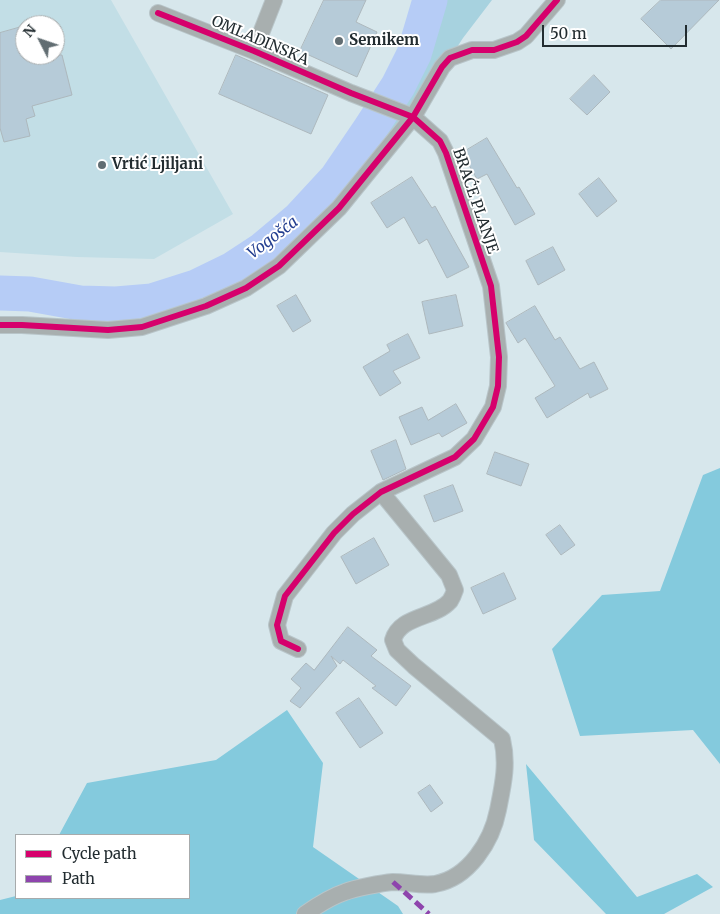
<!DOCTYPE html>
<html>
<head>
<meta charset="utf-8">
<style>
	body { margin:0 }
	#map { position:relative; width:720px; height:914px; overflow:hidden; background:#d7e7ec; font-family:Merriweather,serif }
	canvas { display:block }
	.legend { position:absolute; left:15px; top:834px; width:175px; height:65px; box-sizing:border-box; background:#fff; border:1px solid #a7abac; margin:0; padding:6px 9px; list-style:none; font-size:15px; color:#222c30 }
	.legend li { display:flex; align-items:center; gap:10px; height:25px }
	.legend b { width:25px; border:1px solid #a7abac }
	.north { position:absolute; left:15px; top:15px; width:50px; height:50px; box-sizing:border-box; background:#fff; border:1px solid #a7abac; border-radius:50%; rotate:311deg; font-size:14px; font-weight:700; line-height:20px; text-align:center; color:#222c30 }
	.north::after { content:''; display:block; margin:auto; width:18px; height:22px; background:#616d72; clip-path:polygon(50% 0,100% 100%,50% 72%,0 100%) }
	.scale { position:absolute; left:542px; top:25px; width:145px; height:22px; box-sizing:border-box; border:2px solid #222c30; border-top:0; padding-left:6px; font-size:15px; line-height:18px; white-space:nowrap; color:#222c30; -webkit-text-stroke:4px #fff; paint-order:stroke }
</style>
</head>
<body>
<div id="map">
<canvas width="720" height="914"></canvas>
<ul class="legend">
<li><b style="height:6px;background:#d6006c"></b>Cycle path</li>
<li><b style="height:6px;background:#8e44ad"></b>Path</li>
</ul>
<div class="north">N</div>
<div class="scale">50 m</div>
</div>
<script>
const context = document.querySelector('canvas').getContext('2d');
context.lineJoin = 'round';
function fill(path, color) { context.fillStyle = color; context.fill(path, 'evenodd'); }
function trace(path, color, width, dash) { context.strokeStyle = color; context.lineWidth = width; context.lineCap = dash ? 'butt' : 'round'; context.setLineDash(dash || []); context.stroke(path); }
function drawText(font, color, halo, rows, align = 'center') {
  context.font = font + ' Merriweather,serif'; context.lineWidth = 4; context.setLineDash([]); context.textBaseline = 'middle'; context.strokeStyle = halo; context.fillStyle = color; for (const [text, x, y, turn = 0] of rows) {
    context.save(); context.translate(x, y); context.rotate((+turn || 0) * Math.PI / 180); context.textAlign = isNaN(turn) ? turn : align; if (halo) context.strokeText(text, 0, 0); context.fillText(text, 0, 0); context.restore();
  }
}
fill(new Path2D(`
	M 0,0 L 111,0 L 233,214 L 154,259 L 77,257 L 0,252 ZM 25,25 L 55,25 L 55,55 L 25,55 Z`), '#c2dee6');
fill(new Path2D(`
	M 430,0 L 492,0 L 463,38 L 450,58 L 339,208 L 246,288 L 233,269 L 262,250 L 299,219 L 336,179 L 398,86 L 414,54 Z`), '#a7d2df');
fill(new Path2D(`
	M 720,468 L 720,764 L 693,730 L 580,736 L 552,649 L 602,595 L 660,591 L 703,475 Z
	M 287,710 L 323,763 L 313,847 L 398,906 L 403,914 L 0,914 L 0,900 L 16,896 L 16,898 L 189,898 L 189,835 L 59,835 L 87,783 L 216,760 Z
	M 526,764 L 637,897 L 697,874 L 713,887 L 664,914 L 606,914 L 534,840 Z`), '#84cadd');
trace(new Path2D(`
	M 0,293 L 30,294 L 80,303 L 116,304 L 152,301 L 196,287 L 233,269 L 262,250 L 299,219 L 336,179 L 370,129 L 398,86 L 414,54 L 430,0`), '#b6ccf6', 35);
const building = new Path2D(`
	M 324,0 L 366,0 L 356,22 L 377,32 L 357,77 L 300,51 Z
	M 661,0 L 719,0 L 671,49 L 641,19 Z
	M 25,26 L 25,55 L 62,55 L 72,95 L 32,106 L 35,116 L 26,119 L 30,136 L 4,142 L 0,128 L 0,33 Z
	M 236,55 L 328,95 L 311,134 L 219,94 Z
	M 594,75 L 610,92 L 587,115 L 570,99 Z
	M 487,138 L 517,188 L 519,187 L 535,214 L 515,225 L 487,174 L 477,179 L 462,153 Z
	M 412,177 L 432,208 L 435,206 L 469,267 L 447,278 L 427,239 L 419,244 L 404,217 L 387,228 L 371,203 Z
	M 599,178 L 617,201 L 597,217 L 579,194 Z
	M 553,247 L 565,270 L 538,285 L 526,261 Z
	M 296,295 L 311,321 L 293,332 L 277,306 Z
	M 456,295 L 463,326 L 429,334 L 422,302 Z
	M 535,306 L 555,340 L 560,337 L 580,369 L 594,362 L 608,389 L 590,398 L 588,393 L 547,418 L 535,398 L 555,386 L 525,338 L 518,343 L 506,323 Z
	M 408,334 L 420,358 L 393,371 L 401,383 L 380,396 L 363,367 L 390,351 L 387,345 Z
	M 456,404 L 467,423 L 442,437 L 439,433 L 411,445 L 399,417 L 422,407 L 428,420 Z
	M 396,440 L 406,469 L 383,480 L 371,451 Z
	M 495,452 L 529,464 L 521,486 L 487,474 Z
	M 453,485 L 463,511 L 434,522 L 424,496 Z
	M 560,525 L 575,545 L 561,555 L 546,535 Z
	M 374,538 L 389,565 L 356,584 L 341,557 Z
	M 504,573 L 516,599 L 483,614 L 471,588 Z
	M 348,627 L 377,650 L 371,656 L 411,686 L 396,706 L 372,688 L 376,686 L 343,660 L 340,664 L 331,656 L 337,666 L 300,708 L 290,701 L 301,688 L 291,679 L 306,663 L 314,670 Z
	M 359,698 L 383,733 L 360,748 L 336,713 Z
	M 430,785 L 443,803 L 431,812 L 418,793 Z`);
fill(building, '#b6cbd8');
trace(building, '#adb8bd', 1);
const minor = new Path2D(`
	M 158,13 L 254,51 L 351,93 L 413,117 L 440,141 L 446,153 L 491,286 L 499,357 L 498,386 L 493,407 L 474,439 L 455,457 L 381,492 L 353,514 L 334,533 L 285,596 L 277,625 L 281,641 L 298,649
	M 254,51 L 274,0
	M 0,325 L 22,325 L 108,330 L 142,327 L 206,306 L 246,288 L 279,266 L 339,208 L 413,117 L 442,67 L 450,58 L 472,50 L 494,50 L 517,42 L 526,36 L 557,0
	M 305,914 C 315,907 333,896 345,892 C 355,888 382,883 393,882 C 407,882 421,886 435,884 C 469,878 492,841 498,810 C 503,785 508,764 502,739 L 414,666 L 397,650 L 393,640 C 400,615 434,619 450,601 C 452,598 454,593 455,590 L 449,575 L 381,492`);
trace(minor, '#b8c5c9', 18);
trace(minor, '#a8afaf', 16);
trace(new Path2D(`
	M 393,882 L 429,914`), '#8e44ad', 5, [10, 5]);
trace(new Path2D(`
	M 158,13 L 254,51 L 351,93 L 413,117 L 440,141 L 446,153 L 491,286 L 499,357 L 498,386 L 493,407 L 474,439 L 455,457 L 381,492 L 353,514 L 334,533 L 285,596 L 277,625 L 281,641 L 298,649
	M 0,325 L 22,325 L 108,330 L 142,327 L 206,306 L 246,288 L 279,266 L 339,208 L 413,117 L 442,67 L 450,58 L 472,50 L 494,50 L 517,42 L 526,36 L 557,0`), '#d6006c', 6);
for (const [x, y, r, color] of [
	[339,41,5,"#616d72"],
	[102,165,5,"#616d72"]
]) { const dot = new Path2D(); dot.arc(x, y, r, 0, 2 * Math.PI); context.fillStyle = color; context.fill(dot); trace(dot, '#fff', 2); }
drawText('15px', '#222c30', '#fff', [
	["OMLADINSKA",260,41,23],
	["BRAĆE PLANJE",475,201,71]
]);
drawText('bold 15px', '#222c30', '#fff', [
	["Semikem",349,41],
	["Vrtić Ljiljani",112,165]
], 'left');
drawText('italic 16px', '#243f90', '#fff', [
	["Vogošća",273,238,-37]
]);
</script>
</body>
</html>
